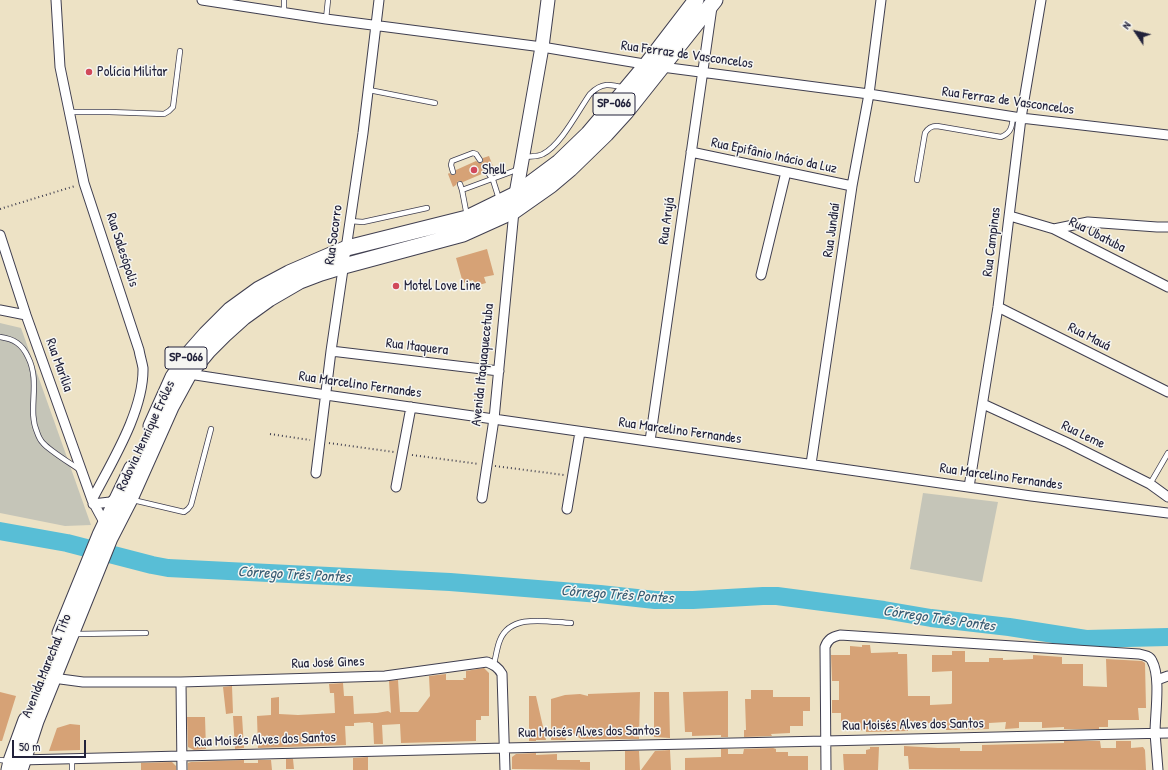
<!DOCTYPE html>
<html>
<head>
<meta charset="utf-8">
<style>
  body { margin:0 }
  #map { position:relative; width:1168px; height:770px; overflow:hidden; background:#ede2c5; font-family:"Patrick Hand",sans-serif }
  canvas { display:block }
  .north { position:absolute; left:1116px; top:12px; width:40px; height:40px; -webkit-text-stroke:3px #f6f6f2; paint-order:stroke; rotate:305deg; font-size:11px; font-weight:700; line-height:16px; text-align:center; color:#22223b }
  .north::after { content:''; display:block; margin:auto; width:14px; height:18px; background:#22223b; clip-path:polygon(50% 0,100% 100%,50% 72%,0 100%) }
  .scale { position:absolute; left:12px; top:740px; width:74px; height:18px; box-sizing:border-box; border:2px solid #22223b; border-top:0; padding-left:5px; font-size:12px; line-height:14px; white-space:nowrap; color:#22223b; -webkit-text-stroke:3px #f6f6f2; paint-order:stroke }
</style>
</head>
<body>
<div id="map">
<canvas width="1168" height="770"></canvas>
<div class="north">N</div>
<div class="scale">50 m</div>
</div>
<script>
const ctx = document.querySelector('canvas').getContext('2d');
ctx.lineJoin = 'round';
function fillPath(path, color) { ctx.fillStyle = color; ctx.fill(path, 'evenodd'); }
function trace(path, color, width, dash) { ctx.strokeStyle = color; ctx.lineWidth = width; ctx.lineCap = dash ? 'butt' : 'round'; ctx.setLineDash(dash || []); ctx.stroke(path); }
function drawText(font, color, halo, rows, align = 'center') {
  ctx.font = font + ' "Patrick Hand",sans-serif'; ctx.lineWidth = 3; ctx.setLineDash([]); ctx.textBaseline = 'middle'; ctx.strokeStyle = halo; ctx.fillStyle = color; for (const [text, x, y, turn = 0] of rows) {
    ctx.save(); ctx.translate(x, y); ctx.rotate((+turn || 0) * Math.PI / 180); ctx.textAlign = isNaN(turn) ? turn : align; if (halo) ctx.strokeText(text, 0, 0); ctx.fillText(text, 0, 0); ctx.restore();
  }
}
fillPath(new Path2D(`
  M0,323l21,5 70,197 -26,1 -65,-13z
  M923,493l75,9 -16,80 -72,-13z`), '#c5c5b8');
trace(new Path2D(`
  M0,531l67,12 85,22 16,3 282,14 150,12 55,6h38l70,-4h14l107,14 47,8 78,9 77,12 82,-2`), '#58bed6', 18);
fillPath(new Path2D(`
  M489,156l5,13 -3,1 -3,-2h-3l-1,2v3l-21,9 -5,-1 -2,4 -3,2 -5,-13 1,-1 3,2h2l2,-2v-3l20,-9 3,2h3l1,-2v-3z
  M487,249l7,26 -10,2 2,6 -11,3 -2,-6 -10,3 -7,-25z
  M862,645h8l1,8 27,-1v2h9l1,42h22v9l21,-1 1,-1v-32l-20,1v-17h20v-4h13v11h24v-4h14v2l30,-1v-4l29,2v7h21v22l24,1 -1,-28 36,2 3,2 1,45h-8l1,12h-31v7h-9v2h-35v-2l-22,1v-6h-23v6l-14,1 1,-7 -17,1v6l-43,1v-7h-16l-22,1v7l-42,1v-2l-16,1v-6h-9v-12h-9v-13h7v-19h-7l-1,-26h19v-9l12,1z
  M484,668l5,5v43h-8v4h-5v21l-75,2 -1,-19 -18,1 1,19h-9l-1,-21h-2l-1,-1 -16,1v3h-9l1,19 -88,3 -1,-32 14,-1v-17l8,-1v17l19,1 37,-2 -1,-20h-4l-1,-9 14,-1 1,13h9l1,18 23,-1 11,-2 3,2 -2,-32 9,-1 2,32h18l12,-16 -1,-20 17,-2v6h18l-1,-2h3v-7z
  M232,686l1,27 -7,1 -3,-27z
  M751,690h22v7h37v14h-7v15h-13v7l-19,1 1,2 -28,1v-7h2l-1,-31h6z
  M728,691v46h-7v-2l-29,1v-4h-7l-2,-40z
  M0,692l16,4 -14,45h-2z
  M640,692l-1,47h-58l-16,-11 1,12h-15v-41l14,-4 15,-1 8,2v-2z
  M654,692h15l1,46 -16,-1z
  M529,696h7l10,44h-10v1h-7z
  M233,716h9l2,32 -9,1z
  M187,717h18l1,32 -12,1 -6,-3z
  M70,724l10,1v25l-31,1 8,-23z
  M1064,741h36l1,7h15v-7h15v7l12,-1 2,3 1,20 -237,-1 -1,-13h-4v-10l34,2h22v3h22v-6l82,-2z
  M870,747h9l-1,23h-34l-1,-16h23v-4l4,-1z
  M773,748l3,1v3h12v4h20v14h-123v-12l36,-1v-8h7v5h15l1,-5z
  M670,750l1,20h-30l14,-19z
  M625,751h14l1,19h-15z
  M536,753v2l21,-1v6h23v2h10v8l-78,-1v-12l4,-3z
  M368,757v13h-15v-12z
  M286,759h7l1,10h-8z
  M244,760v3h14v-3h13l1,10h-84v-7l3,-1z
  M172,762l4,4v4h-35v-7z`), '#d6a276');
const lane = new Path2D(`
  M284,0v12
  M326,19l2,-19
  M369,90l66,13
  M70,112h39l55,2 5,-3 4,-4 7,-56
  M524,157c6,-1 14,0 19,-3 18,-9 35,-43 47,-60 12,-12 20,-10 35,-6
  M487,171l6,9 6,19
  M453,172l-2,-7 1,-4 21,-8 3,1 4,6
  M917,180l8,-47c3,-5 6,-7 12,-7l64,11c10,-4 11,-10 12,-20
  M460,184l2,6 5,26
  M462,190l57,-21
  M350,221l13,1 64,-14
  M0,337c14,2 22,7 28,20 13,26 -1,52 9,75 1,3 3,8 6,11 7,8 27,20 37,27
  M1150,484l18,-31
  M133,500l51,12 4,-3 3,-4 20,-76
  M75,634l71,-1
  M494,664c2,-8 3,-17 6,-24 11,-27 48,-18 71,-17
  M72,759v11
  M0,760l9,1`);
const street = new Path2D(`
  M56,0l4,67 24,116 55,167c1,6 3,12 4,18 1,43 -32,95 -51,132
  M202,0l124,19 216,28 120,20 207,27 152,24 147,17
  M691,152l161,34
  M1010,216l44,13 114,58
  M1054,229l34,-7 69,5h11
  M0,235l26,80 66,185 13,24
  M761,275l25,-103
  M998,307l170,85
  M0,310l26,5
  M331,351l168,20
  M189,374l137,21 705,101 137,17
  M983,404l85,39 82,41 18,13
  M650,441l62,-434
  M811,464l41,-278 17,-92 12,-94
  M316,473l15,-122 32,-218 16,-133
  M396,487l15,-80
  M969,487l29,-180 23,-189 20,-118
  M482,498l12,-79 20,-208
  M93,504l17,-2 8,-5
  M567,509l13,-77
  M53,678l30,4h98l204,-6 102,-14c7,3 11,5 15,12l3,96
  M1157,680l11,-4
  M181,682l1,88
  M20,760l485,-12 320,-7 343,-8
  M826,770l-1,-123c3,-8 7,-10 15,-12l299,19c5,1 11,2 13,7 9,16 3,53 3,72 1,12 2,25 3,37`);
const secondary = new Path2D(`
  M516,194l26,-147 6,-47`);
const primary = new Path2D(`
  M151,426l22,-49 18,-26 15,-17 24,-24 29,-21 30,-16 58,-25 120,-30 49,-24 43,-32 29,-28 28,-33 31,-37 49,-64
  M60,633l40,-98 32,-67
  M9,770l2,-9 15,-41
  M20,770l16,-49 74,-183 20,-39 41,-92 18,-33 19,-23 16,-16 20,-18 25,-18 31,-18 21,-8 23,-7 119,-32 51,-23 37,-26 19,-16 36,-35 20,-22 89,-112`);
trace(lane, '#403f50', 6);
trace(street, '#403f50', 11);
trace(secondary, '#403f50', 15);
trace(primary, '#403f50', 17);
trace(new Path2D(`
  M0,209l75,-23
  M270,434l40,6
  M329,443l65,9
  M412,455l67,9
  M495,466l69,9`), '#403f50', 2, [1, 3]);
trace(lane, '#fff', 4.5);
trace(street, '#fff', 9);
trace(secondary, '#fff', 13);
trace(primary, '#fff', 15);
for (const [x, y, r, color] of [
  [89,72,4,"#d1495b"],
  [474,170,4,"#d1495b"],
  [396,286,4,"#d1495b"]
]) { const dot = new Path2D(); dot.arc(x, y, r, 0, 2 * Math.PI); ctx.fillStyle = color; ctx.fill(dot); trace(dot, '#f6f6f2', 1.5); }
for (const [x, y, w] of [
  [614,104,42],
  [186,358,42]
]) { const box = new Path2D(); box.roundRect(x - w / 2, y - 11, w, 22, 3); ctx.fillStyle = '#f6f6f2'; ctx.fill(box); trace(box, '#22223b', 1); }
drawText('bold 13px', '#22223b', null, [
  ["SP-066",614,104],
  ["SP-066",186,358]
]);
drawText('14px', '#22223b', '#f6f6f2', [
  ["Rua Ferraz de Vasconcelos",687,55,8],
  ["Rua Ferraz de Vasconcelos",1008,101,8],
  ["Rua Epifânio Inácio da Luz",774,156,12],
  ["Rua Arujá",667,221,-82],
  ["Rua Jundiaí",832,230,-82],
  ["Rua Socorro",334,235,-82],
  ["Rua Ubatuba",1097,235,27],
  ["Rua Campinas",992,242,-83],
  ["Rua Salesópolis",122,250,72],
  ["Rua Mauá",1089,337,27],
  ["Rua Itaquera",417,347,7],
  ["Rua Marília",59,365,70],
  ["Avenida Itaquaquecetuba",483,365,-84],
  ["Rua Marcelino Fernandes",360,385,8],
  ["Rua Marcelino Fernandes",680,431,8],
  ["Rua Leme",1083,435,26],
  ["Rodovia Henrique Eróles",146,436,-65],
  ["Rua Marcelino Fernandes",1001,477,8],
  ["Rua José Gines",328,663,-2],
  ["Avenida Marechal Tito",47,666,-68],
  ["Rua Moisés Alves dos Santos",913,725,-1],
  ["Rua Moisés Alves dos Santos",589,732,-1],
  ["Rua Moisés Alves dos Santos",265,740,-2]
]);
drawText('14px', '#22223b', '#f6f6f2', [
  ["Polícia Militar",97,72],
  ["Shell",482,170],
  ["Motel Love Line",404,286]
], 'left');
drawText('italic 15px', '#355971', '#f6f6f2', [
  ["Córrego Três Pontes",294,575,3],
  ["Córrego Três Pontes",617,595,4],
  ["Córrego Três Pontes",939,619,8]
]);
</script>
</body>
</html>
